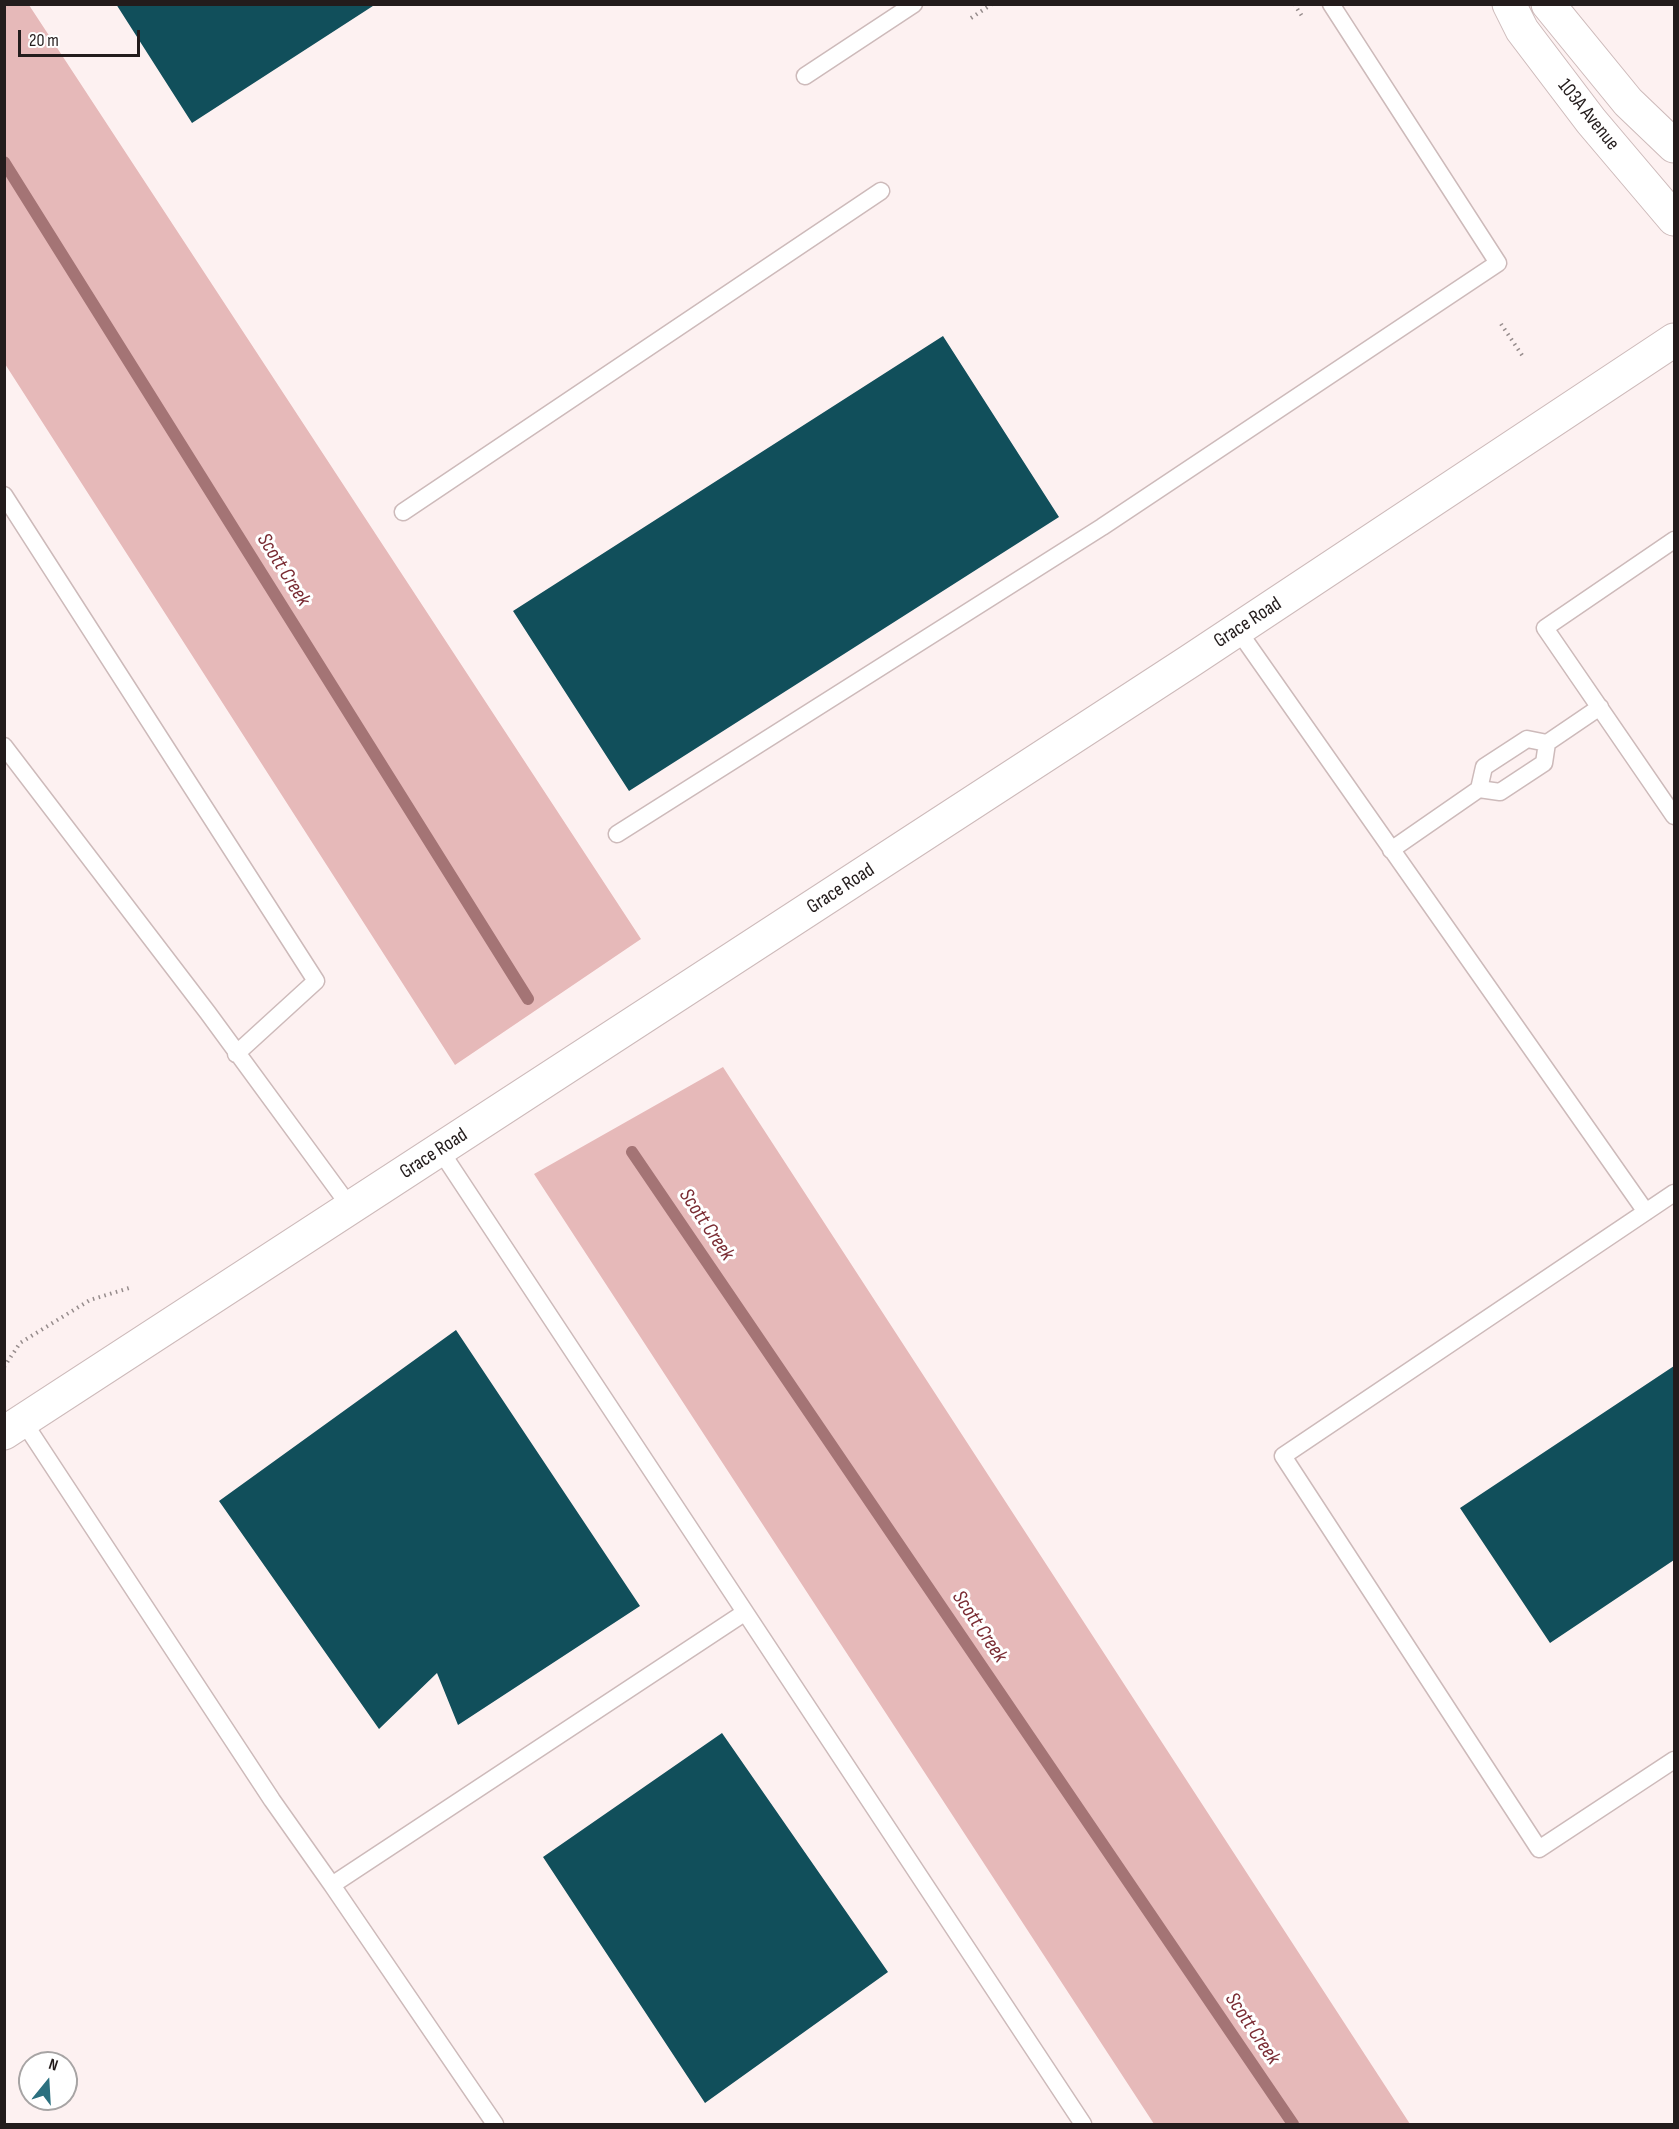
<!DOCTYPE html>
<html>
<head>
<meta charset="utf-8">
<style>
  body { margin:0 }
  #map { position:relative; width:1679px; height:2129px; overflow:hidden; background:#fdf1f1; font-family:"Sofia Sans Condensed",sans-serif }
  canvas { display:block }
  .frame { position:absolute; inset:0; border:6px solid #231c1c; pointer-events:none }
  .north { position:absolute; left:18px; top:2051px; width:60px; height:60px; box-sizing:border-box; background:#fff; border:2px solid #a7a4a4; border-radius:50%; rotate:18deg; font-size:16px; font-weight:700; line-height:24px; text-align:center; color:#231c1c }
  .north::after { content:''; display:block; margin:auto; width:21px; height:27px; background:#2b707f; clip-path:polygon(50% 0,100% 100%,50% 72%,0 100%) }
  .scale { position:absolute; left:18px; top:30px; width:122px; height:27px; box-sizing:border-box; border:3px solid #231c1c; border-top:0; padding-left:8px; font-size:18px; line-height:21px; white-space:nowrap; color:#231c1c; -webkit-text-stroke:4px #fff; paint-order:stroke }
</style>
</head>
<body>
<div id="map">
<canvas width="1679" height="2129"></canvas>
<div class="frame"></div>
<div class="north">N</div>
<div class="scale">20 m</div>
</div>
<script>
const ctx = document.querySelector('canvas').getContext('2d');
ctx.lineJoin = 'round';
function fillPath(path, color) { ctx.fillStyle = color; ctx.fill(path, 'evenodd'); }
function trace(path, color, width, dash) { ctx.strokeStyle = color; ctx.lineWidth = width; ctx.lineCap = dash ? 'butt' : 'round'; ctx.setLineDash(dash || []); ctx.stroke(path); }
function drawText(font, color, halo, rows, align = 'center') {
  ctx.font = font + ' "Sofia Sans Condensed",sans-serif'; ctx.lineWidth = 6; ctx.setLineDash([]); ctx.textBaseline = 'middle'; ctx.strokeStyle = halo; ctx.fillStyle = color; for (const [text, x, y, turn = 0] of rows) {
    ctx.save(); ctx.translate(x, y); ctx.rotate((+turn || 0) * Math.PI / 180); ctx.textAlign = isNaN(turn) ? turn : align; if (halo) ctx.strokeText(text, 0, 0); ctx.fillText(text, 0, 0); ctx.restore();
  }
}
fillPath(new Path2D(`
  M5,4l24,1 612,934 -186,126 -450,-701z
  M723,1067l687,1057h-256l-620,-950z`), '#e6b9b9');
trace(new Path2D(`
  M4,162l524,837
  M632,1152l661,972`), '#a47475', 12);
fillPath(new Path2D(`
  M116,4h260l-184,119z
  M943,336l116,181 -430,274 -116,-180z
  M456,1330l184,276 -182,119 -21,-52 -58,56 -160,-228z
  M1674,1366v194l-124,83 -90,-135z
  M722,1733l166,239 -183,131 -162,-246z`), '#114f5b');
const lane = new Path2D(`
  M805,76l109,-72
  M4,495l312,486 -80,73
  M403,512l478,-321
  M1674,540l-129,88 129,188
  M1237,629l409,583
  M1547,743l53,-36
  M4,746l204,267 143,195
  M617,834l485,-307 396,-264 -167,-259
  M1391,850l88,-61 21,3 44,-29 3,-20 -20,-4 -43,28 -5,22
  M440,1150l643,974
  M1674,1193l-391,263 256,393 135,-89
  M23,1421l249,379 60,85 412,-272
  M332,1885l163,239`);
const secondary = new Path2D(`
  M1509,4l13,26 69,91 83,98
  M1548,4l80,98 46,44
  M4,1433l1186,-772 484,-321`);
trace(lane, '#cdbaba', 19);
trace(secondary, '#cdbaba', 35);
trace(new Path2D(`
  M1294,4l8,12
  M971,18l21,-14
  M1501,324l23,34
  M4,1367l16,-24 70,-43 39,-12`), '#968c8c', 4, [1.5, 4.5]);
trace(lane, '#fff', 16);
trace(secondary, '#fff', 33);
drawText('20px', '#231c1c', '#fff', [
  ["103A Avenue",1588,115,51],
  ["Grace Road",1248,623,-33],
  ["Grace Road",841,889,-33],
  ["Grace Road",434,1154,-33]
]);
drawText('italic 21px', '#7a2c33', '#fff', [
  ["Scott Creek",283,570,58],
  ["Scott Creek",706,1225,56],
  ["Scott Creek",979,1627,56],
  ["Scott Creek",1252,2029,56]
]);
</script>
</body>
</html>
